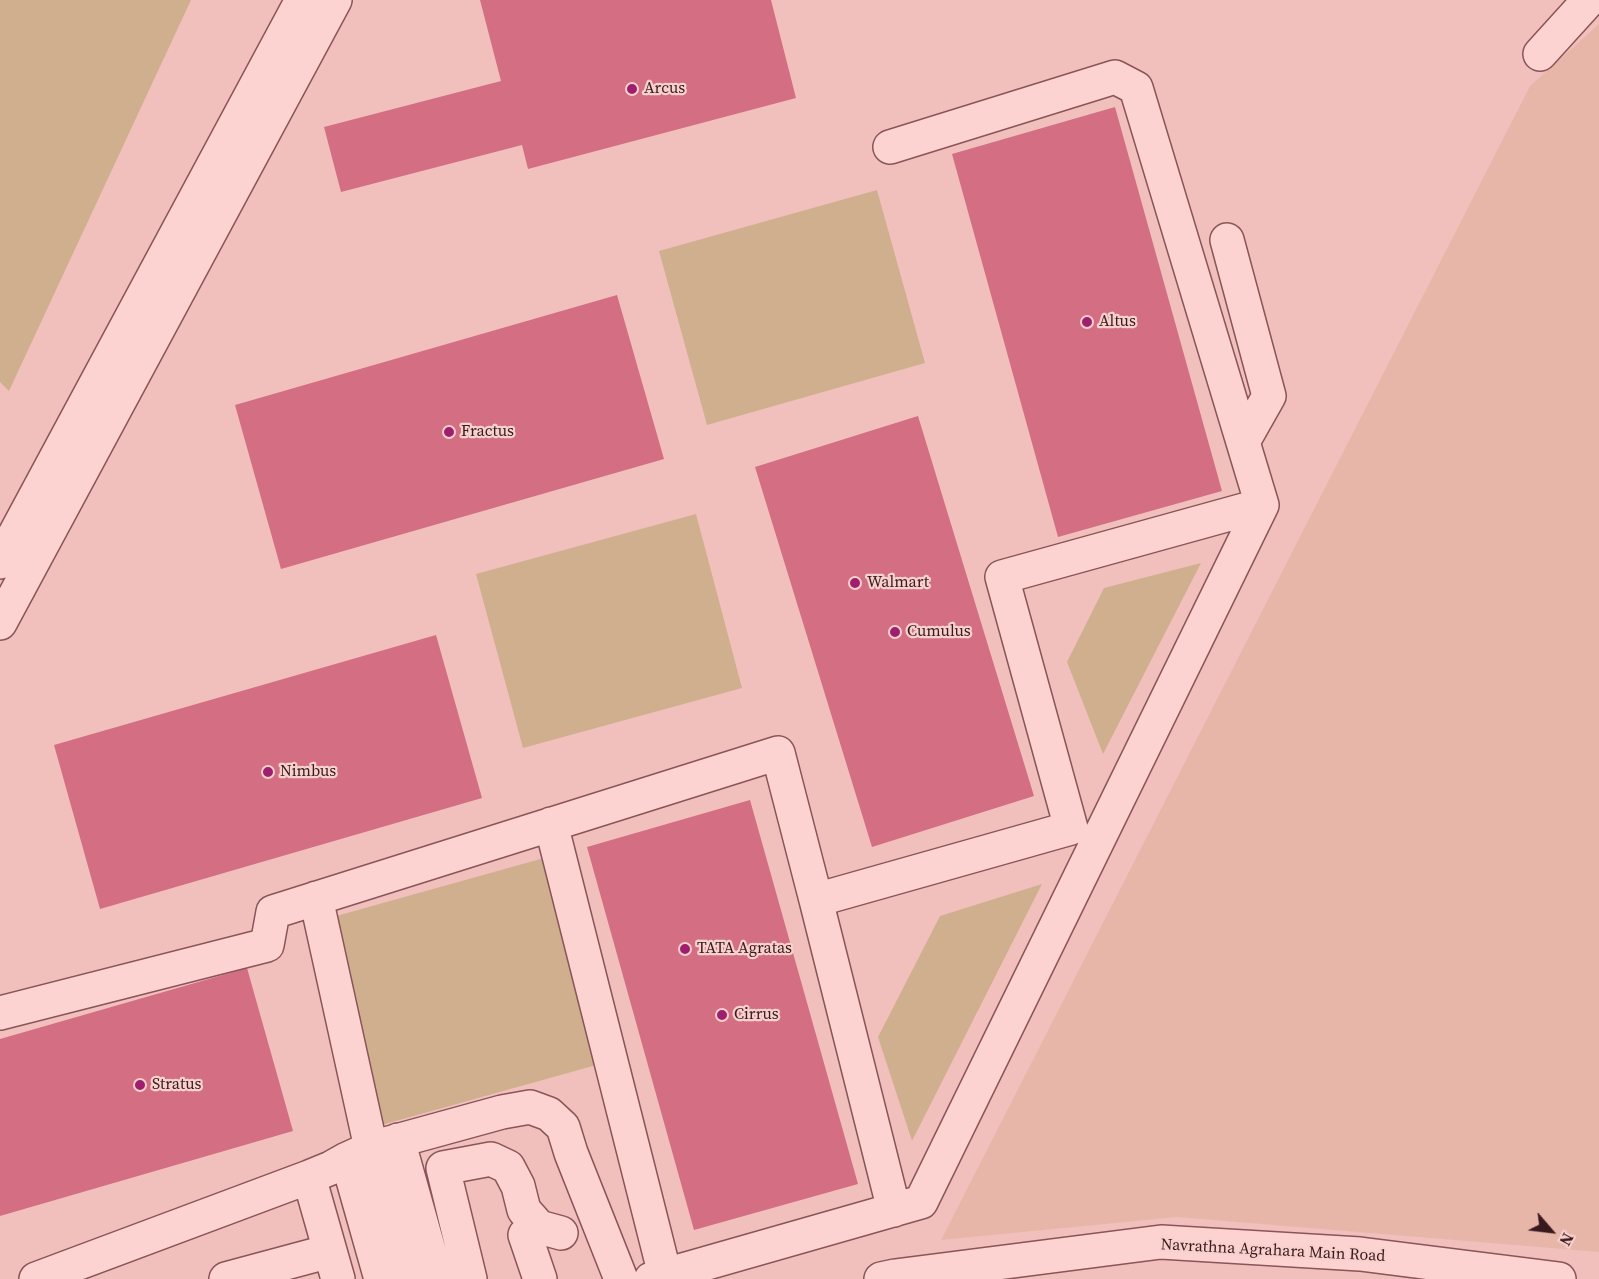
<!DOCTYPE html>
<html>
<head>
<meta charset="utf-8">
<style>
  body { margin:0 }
  #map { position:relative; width:1599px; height:1279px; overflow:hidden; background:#f1c0bc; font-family:"Source Serif 4",serif }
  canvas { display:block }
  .north { position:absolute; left:1521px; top:1201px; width:60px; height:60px; -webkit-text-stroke:4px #f8d0cc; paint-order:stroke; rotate:118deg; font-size:16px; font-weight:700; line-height:24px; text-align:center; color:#381a1e }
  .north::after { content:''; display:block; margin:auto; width:21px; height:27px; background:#381a1e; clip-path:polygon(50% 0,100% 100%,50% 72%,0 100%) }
</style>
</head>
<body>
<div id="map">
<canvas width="1599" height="1279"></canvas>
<div class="north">N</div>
</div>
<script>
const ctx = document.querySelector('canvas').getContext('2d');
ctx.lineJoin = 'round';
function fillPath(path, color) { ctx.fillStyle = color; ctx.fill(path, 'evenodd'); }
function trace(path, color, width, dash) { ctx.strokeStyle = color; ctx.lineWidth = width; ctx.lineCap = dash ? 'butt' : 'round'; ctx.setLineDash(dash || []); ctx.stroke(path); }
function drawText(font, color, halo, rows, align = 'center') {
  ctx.font = font + ' "Source Serif 4",serif'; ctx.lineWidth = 4.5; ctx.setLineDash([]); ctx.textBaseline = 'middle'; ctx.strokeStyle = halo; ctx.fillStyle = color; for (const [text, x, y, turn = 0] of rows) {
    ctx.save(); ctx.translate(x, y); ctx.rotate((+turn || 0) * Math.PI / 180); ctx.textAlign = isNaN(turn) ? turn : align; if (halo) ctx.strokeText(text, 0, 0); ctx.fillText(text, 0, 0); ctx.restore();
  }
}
fillPath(new Path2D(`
  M1599,24v1228l-422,-35 -236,23 589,-1154z`), '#e8b6a9');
fillPath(new Path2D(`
  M0,0h191l-182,391 -9,-9z
  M877,190l48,173 -218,62 -48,-174z
  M696,514l46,174 -219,60 -47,-174z
  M1201,563l-98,191 -36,-92 37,-74z
  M544,858l56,206 -222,62 -56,-206z
  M1042,884l-130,257 -34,-104 62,-121z`), '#d0af8f');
fillPath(new Path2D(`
  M480,0h291l25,98 -268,71 -6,-24 -181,47 -17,-65 177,-46z
  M1115,107l107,384 -164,46 -106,-383z
  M617,295l47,164 -383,110 -46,-164z
  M918,416l116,380 -162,51 -117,-380z
  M436,635l46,163 -382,111 -46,-164z
  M750,800l108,384 -164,46 -107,-383z
  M247,968l46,163 -293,85v-177z`), '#d36e83');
const minor = new Path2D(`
  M1540,54l49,-54
  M1227,240l42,156 -26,46
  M0,562l302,-562
  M0,623l335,-623
  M551,824l114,451
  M316,898l55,250 39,131
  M0,1013l267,-68 6,-33 505,-159 38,147
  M398,1140l39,139
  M309,1177l29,102
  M894,1210l-78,-310 255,-72 -69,-251 260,-72
  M525,1235l15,44
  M36,1279l273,-102 22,-9 16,-9
  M226,1279l104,-28
  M381,1279l-34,-120 24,-11 131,-36 28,-5 19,7 14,13 8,26 50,126
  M470,1279l-27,-111 48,-9 17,8 10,19 6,24 15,17 22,6
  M651,1279l270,-77 341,-697 -126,-417 -21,-11 -225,70
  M881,1279l14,-3 266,-34 199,12 199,25`);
trace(minor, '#8a5459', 36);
trace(minor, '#fcd3d0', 33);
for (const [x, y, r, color] of [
  [632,89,6,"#9f1f6f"],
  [1087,322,6,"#9f1f6f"],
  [449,432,6,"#9f1f6f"],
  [855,583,6,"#9f1f6f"],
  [895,632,6,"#9f1f6f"],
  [268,772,6,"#9f1f6f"],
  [685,949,6,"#9f1f6f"],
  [722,1015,6,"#9f1f6f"],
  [140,1085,6,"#9f1f6f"]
]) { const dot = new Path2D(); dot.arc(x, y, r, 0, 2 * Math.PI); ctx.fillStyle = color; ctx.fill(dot); trace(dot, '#f8d0cc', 2); }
drawText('16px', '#381a1e', '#f8d0cc', [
  ["Arcus",644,89],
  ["Altus",1099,322],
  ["Fractus",461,432],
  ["Walmart",867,583],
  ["Cumulus",907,632],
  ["Nimbus",280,772],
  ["TATA Agratas",697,949],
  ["Cirrus",734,1015],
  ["Stratus",152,1085]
], 'left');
drawText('16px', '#381a1e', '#f8d0cc', [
  ["Navrathna Agrahara Main Road",1273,1251,3]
]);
</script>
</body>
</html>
